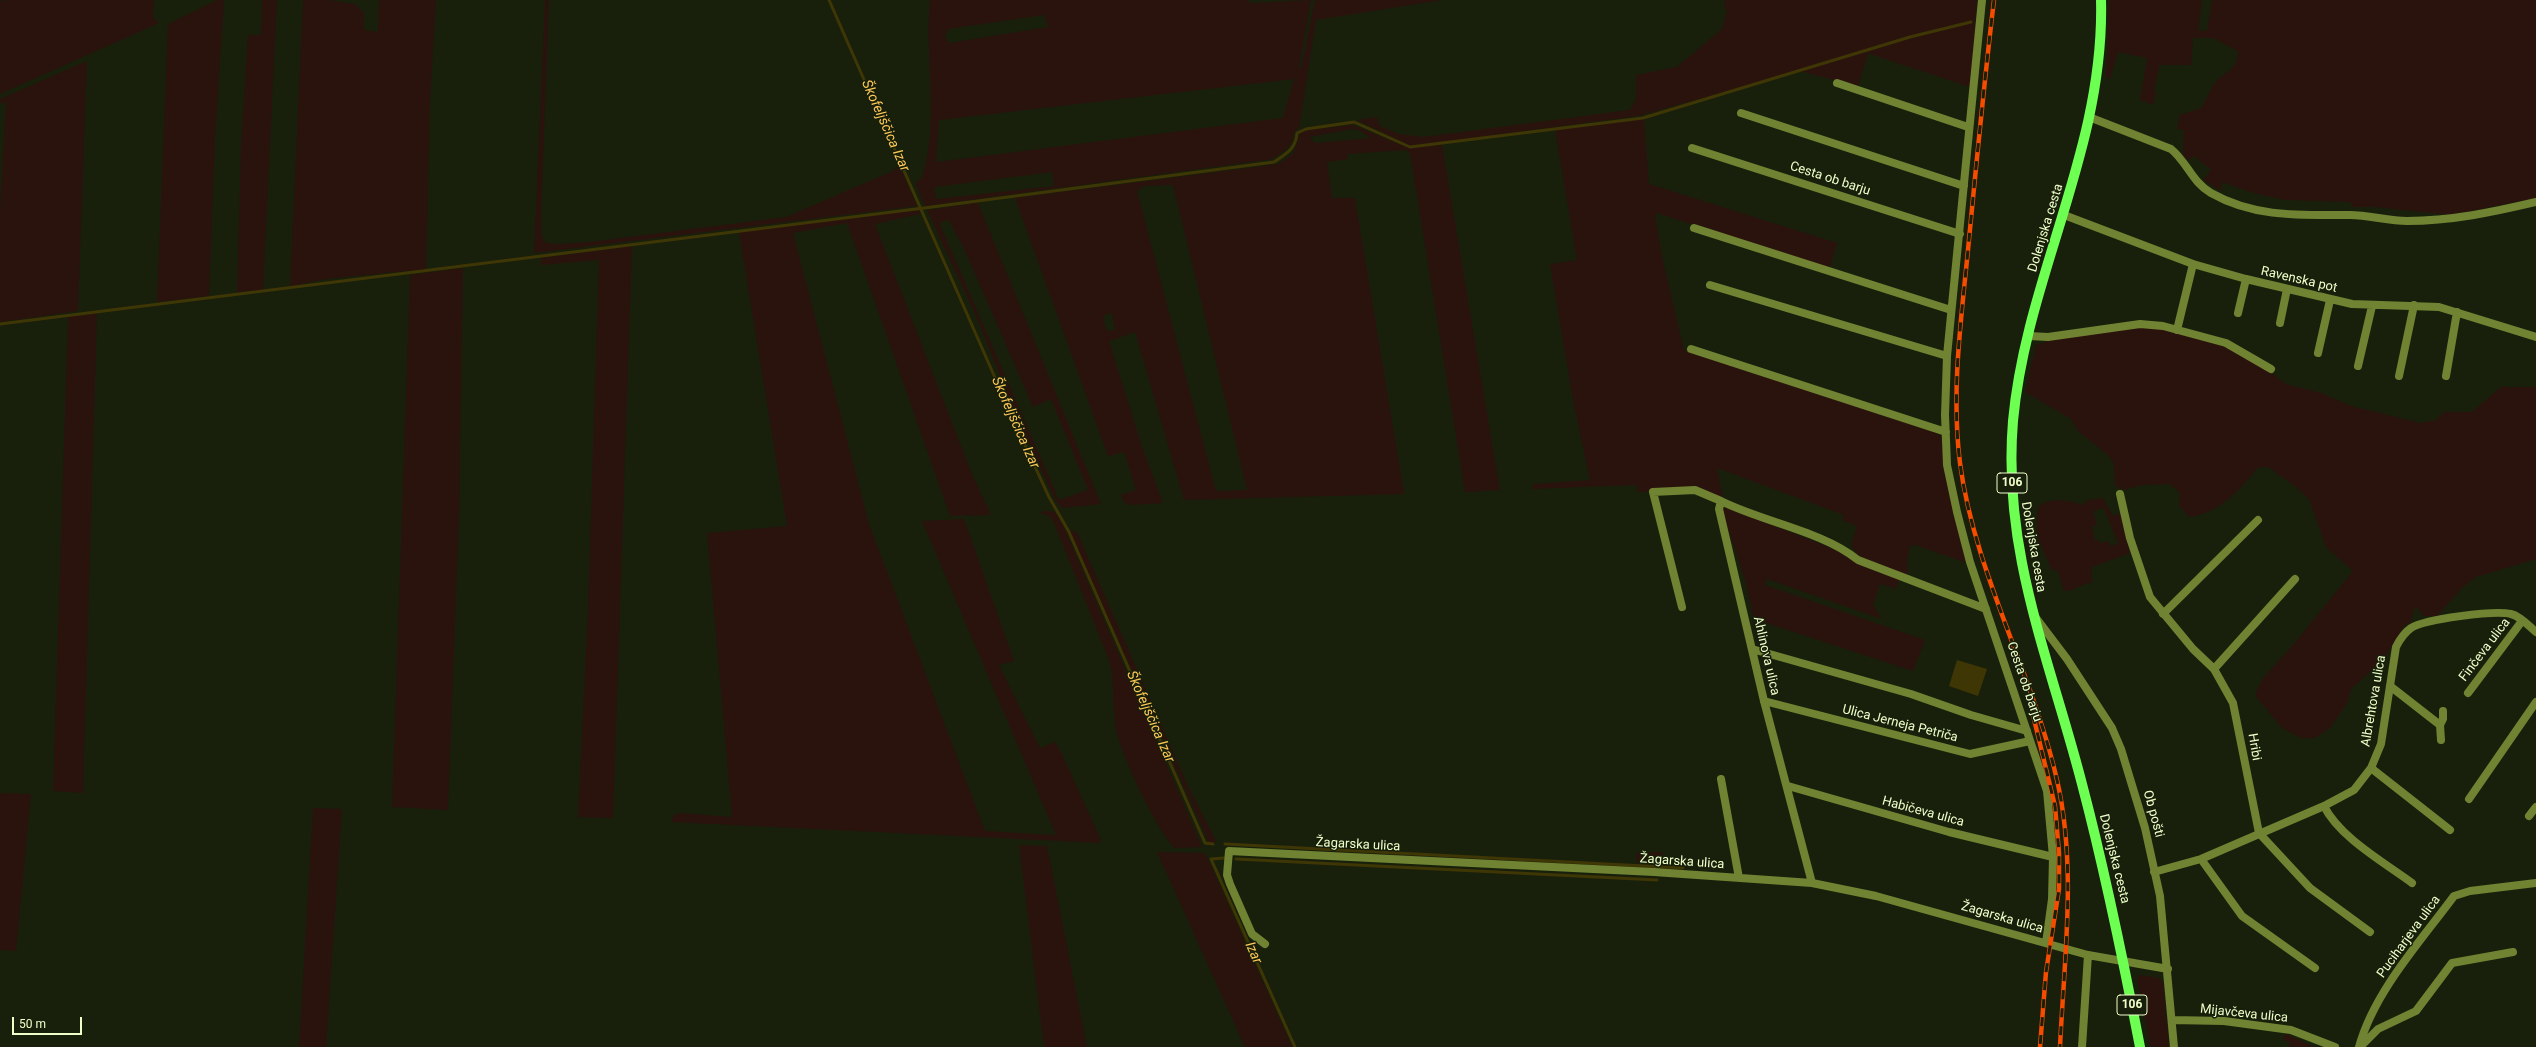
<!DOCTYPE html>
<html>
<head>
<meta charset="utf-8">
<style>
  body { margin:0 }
  #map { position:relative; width:2536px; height:1047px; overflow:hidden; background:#18200b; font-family:Roboto,sans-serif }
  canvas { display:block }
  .scale { position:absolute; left:12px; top:1017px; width:70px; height:18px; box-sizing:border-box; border:2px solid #eeffca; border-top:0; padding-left:5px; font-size:12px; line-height:14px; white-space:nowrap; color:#eeffca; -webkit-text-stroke:3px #18200b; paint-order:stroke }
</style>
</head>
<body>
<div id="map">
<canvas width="2536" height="1047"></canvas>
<div class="scale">50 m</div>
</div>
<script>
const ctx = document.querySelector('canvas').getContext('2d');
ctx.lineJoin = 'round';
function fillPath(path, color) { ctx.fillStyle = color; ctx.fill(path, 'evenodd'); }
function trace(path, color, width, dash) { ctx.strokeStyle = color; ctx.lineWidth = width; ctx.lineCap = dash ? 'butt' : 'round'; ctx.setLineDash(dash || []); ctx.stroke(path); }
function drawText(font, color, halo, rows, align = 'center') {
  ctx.font = font + ' Roboto,sans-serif'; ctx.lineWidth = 3; ctx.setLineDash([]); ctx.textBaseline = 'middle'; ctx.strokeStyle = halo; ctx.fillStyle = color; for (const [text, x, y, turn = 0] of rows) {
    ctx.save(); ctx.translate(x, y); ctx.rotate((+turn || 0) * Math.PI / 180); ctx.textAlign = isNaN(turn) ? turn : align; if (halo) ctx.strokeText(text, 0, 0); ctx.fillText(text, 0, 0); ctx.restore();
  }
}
fillPath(new Path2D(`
  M5,0h149l-1,17 6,6 -159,71v-93z
  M217,0h7l-9,139 -6,157 -52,6 11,-278z
  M262,0h15l-14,290 -26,2 4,-147 7,-110h13z
  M303,0h26l26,4 9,9v17l14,2 1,-32h57l-6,102 -4,167 -99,10 -37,7z
  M545,0h4l-8,217 1,20 4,6 12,1 31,-2 197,-25 107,-46 6,-6 18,41 -383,47z
  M930,0h319v3l62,-3 -12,67 2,2 14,-69h127l-126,20 -17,108 -4,3c-4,17 -8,18 -22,28l-348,47 -10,-23 7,-5c18,-58 2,-119 8,-178zM1044,15l4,12 -99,16 -4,-7 3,-7zM1294,79l-11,39 -347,44 3,-42zM1052,172l2,14 -118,13 -2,-12z
  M1725,0h252l-7,87 -100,-33h-2l-10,32 -59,-15 -161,45 -227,30 -54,-26 20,-3 3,9 19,8 24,3 207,-27 6,-11v-24l41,-8 45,-38 5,-18 -3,-4z
  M2109,0h93l-4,30 9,1 5,-31h324v198l-86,17 -75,-8h-23l-1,-5 -67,-2 -34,-8 -28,-10 -1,9 -18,-11 8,-10 -17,-14 -7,5 -4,-9 1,-22 -7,-1 3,-14 21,-7c5,-8 9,-18 14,-25 11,-14 22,-10 23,-32l-25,-13h-20l-2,27h-31l-6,25 2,2 -3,13 -13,-5 7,-42 -29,-6 -8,27 -4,-1z
  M87,61l-9,250 -78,11v-112l6,-108 -6,2v-5z
  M1644,119l5,65 188,59 -8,26 -172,-56 -2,3 8,45 21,89 253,83 4,3 3,31 23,96 -52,-18 -5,1 -3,14 1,15 -48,-18 -9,-11 6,-20 -15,-6 2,-5 -127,-47 6,30 -22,-9 -64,3v-7l-105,4 1,-5 57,-4 -17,-80 -23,-136 27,-4 -22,-130z
  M1353,125l56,23 33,-3 58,345 -35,2 -55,-339 -4,-3 -59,4 1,5 -21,3 5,36h23l49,296 -220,6 -49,-168 -26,9 33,106 21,56 -34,2 -6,-4 -2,-6 15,-5 -12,-38 -16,4 -93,-258 264,-34 14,-11 7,-19 6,-4zM1352,129l9,2 9,7 -55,5 -6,-6zM1173,185l74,305 -31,1 -79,-300 7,-5zM1112,313l3,17 -8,1 -4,-12 3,-5z
  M978,203l123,301 -38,4 -6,-5 -35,-73 -46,-114 -49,-106zM949,220l16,31 68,156 18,-8 37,91 -29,10 -118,-273 -1,-4z
  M919,210l1,4 -45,10 96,248 20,43 -41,1 -103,-293 -54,10 76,291 116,307 71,4 -134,-314 42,-2 50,142 -15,4 41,83 15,-6 7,12 38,84 1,5 -430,-21 3,-7 7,-2 51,4 -25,-284 80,-7 -48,-294z
  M632,246l-19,572 -35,-1 10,-209 11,-348 -58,5v-7z
  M463,268l-4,249 -11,293 -56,-3 18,-532z
  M97,313l-14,480 -30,-2 15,-474z
  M2144,325l84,22 26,13 32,24 35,9 30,13 69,17 16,-3 8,-8h28l29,-25h35v172l-60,18 -13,10 -26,29h-14l-5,-8 -3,-1 -5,16 -6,3 -20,33 -33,30 -4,14 -17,25 -15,10h-14l-20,-11 -26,-32 8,-17 30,-33 60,-74 -27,-24 -17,-48 -13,-12 -28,-20 -11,1c-16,22 -40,46 -68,49l-10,-12 1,-12 -10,-9 -29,1 -18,5 -8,-5 -1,-21 -6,-9 -30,-24 -7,-12 -46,-27 11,-47 29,-9z
  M2103,498l10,18 7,-3 10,40 -38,14 -1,9 2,6c-10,1 -19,9 -29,9l-7,-22 -5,2 -16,-37 2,-27c12,-10 30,-7 44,-2l6,-5zM2104,508l14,36 -7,2 -3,-5 -7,2 -2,-3 -4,1 -3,-15 5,-1 -4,-14z
  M1726,507l123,48 50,24 -3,10 -16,-5 -7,21 9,14 -115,-40 -2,6 160,55 -12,31 -159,-52 -9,-39 -20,-61 -2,-9z
  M1047,511l8,1 8,13 139,322 -27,1c-17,-15 -58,-100 -60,-124 -3,-21 0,-43 -6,-64l-54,-135 -5,-8 -11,-5z
  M1069,530l8,2 111,254 28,55 -5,6z
  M0,793l31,1 -15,157 -16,-1z
  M313,808l29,1 -16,238h-27z
  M1019,845l28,1 40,201h-43z
  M1157,852l48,1 87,194h-47z
  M1662,852l1,12 -26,-1 -1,-10z
  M2141,975l18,3 4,5 6,64h-19l-13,-69z
  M2285,1034c10,3 19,9 30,13h-26l1,-5 -7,-2z`), '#2b130d');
fillPath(new Path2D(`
  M1957,660l30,9 -9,27 -29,-10z`), '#3f3605');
trace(new Path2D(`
  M829,0l189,430 31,67 20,35 136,311 8,1
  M0,324l932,-117 342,-45c12,-8 22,-13 23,-29l9,-4 48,-7 56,25 233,-29 267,-81 61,-15
  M1225,844l458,24
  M1224,858l-13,1 84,188
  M1236,859l421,21`), '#3f3605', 3);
trace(new Path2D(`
  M1982,0l-35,356 -2,59 2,50 10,47 13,50 77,229 6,66 -1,42 -6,44
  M1837,83l131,44
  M1741,113l223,73
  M2089,117l82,32c16,13 21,33 40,44 44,25 91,22 139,22 19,0 38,6 57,6 44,0 87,-9 129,-19
  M1692,148l268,86
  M2064,215l129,49 53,15 106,25 87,3 97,30
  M1694,228l257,82
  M1710,285l237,71
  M2238,313l8,-34
  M2280,323l7,-34
  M2177,330l16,-66
  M2029,336l19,1 92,-13 23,2 63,17 45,26
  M1691,349l255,83
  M2318,353l12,-53
  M2358,366l14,-60
  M2399,376l15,-71
  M2446,376l11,-64
  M2120,494l10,44 20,59 43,52 21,20 19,34 26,130 51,55 60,44
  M1721,501c42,21 101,30 137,59l128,49
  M1682,607l-29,-115 42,-2 26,11 -2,8 45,192 48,182
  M2163,614l95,-94
  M2036,618l31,41 45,69 9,21 24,79 15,68 14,151
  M1752,649l159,45 60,21 56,16
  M2214,669l81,-90
  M2390,686l50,39 3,-6v-8
  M2468,693l54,-72
  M1764,701l206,53 60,-13
  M2440,725l1,15
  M2371,768l79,62
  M1721,779l18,99
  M1788,786l161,46 104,25
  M2469,799l67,-97
  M2324,806c15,31 61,57 88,77
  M2529,816l7,-9
  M2201,859l41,57 73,52
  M2154,872l47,-13 123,-53 30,-16 17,-22 10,-24 15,-97c4,-8 8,-14 15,-19 14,-9 84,-18 100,-14 9,2 18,12 25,18
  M1265,944l-13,-10 -22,-50 -3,-9 2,-24 425,21 158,11 64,13 212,59 80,14
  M2172,1020l52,1 67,9 44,17
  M2082,1047l6,-92
  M2359,1047c15,-55 61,-105 95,-151l16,-5 66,-8
  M2360,1047l18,-18 38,-18 36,-48 61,-11`), '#6f8332', 8);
trace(new Path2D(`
  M2101,0c4,150 -75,277 -88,421 -11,131 37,239 69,363 23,87 41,175 58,263`), '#6dff51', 10);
const rail = new Path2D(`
  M1994,0c-10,83 -18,167 -26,250 -7,71 -17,142 -8,213 14,108 73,211 97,317 20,86 7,180 3,267
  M2033,715l22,91 4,47v36l-13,83 -6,75`);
trace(rail, '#f54c00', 4.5);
trace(rail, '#18200b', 3, [9]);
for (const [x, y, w] of [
  [2012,483,30],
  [2132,1005,30]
]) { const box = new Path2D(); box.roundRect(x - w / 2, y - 10, w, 20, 3); ctx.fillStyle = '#18200b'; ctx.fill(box); trace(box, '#eeffca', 1); }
drawText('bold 12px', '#eeffca', null, [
  ["106",2012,483],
  ["106",2132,1005]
]);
drawText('13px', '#eeffca', '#18200b', [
  ["Cesta ob barju",1830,179,18],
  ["Dolenjska cesta",2046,228,-73],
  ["Ravenska pot",2299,280,13],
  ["Dolenjska cesta",2033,547,80],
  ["Finčeva ulica",2485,650,-53],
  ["Ahlinova ulica",1766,656,77],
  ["Cesta ob barju",2024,682,71],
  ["Albrehtova ulica",2374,701,-80],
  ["Ulica Jerneja Petriča",1900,724,14],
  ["Hribi",2254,747,80],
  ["Habičeva ulica",1923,812,15],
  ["Ob pošti",2153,814,75],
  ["Žagarska ulica",1358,845,3],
  ["Dolenjska cesta",2114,859,76],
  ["Žagarska ulica",1682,862,4],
  ["Žagarska ulica",2002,918,16],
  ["Puciharjeva ulica",2409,937,-54],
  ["Mijavčeva ulica",2244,1014,6]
]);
drawText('italic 14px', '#ffc958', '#18200b', [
  ["Škofeljščica Izar",885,126,66],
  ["Škofeljščica Izar",1015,423,66],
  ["Škofeljščica Izar",1150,717,66],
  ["Izar",1253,953,66]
]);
</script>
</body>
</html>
